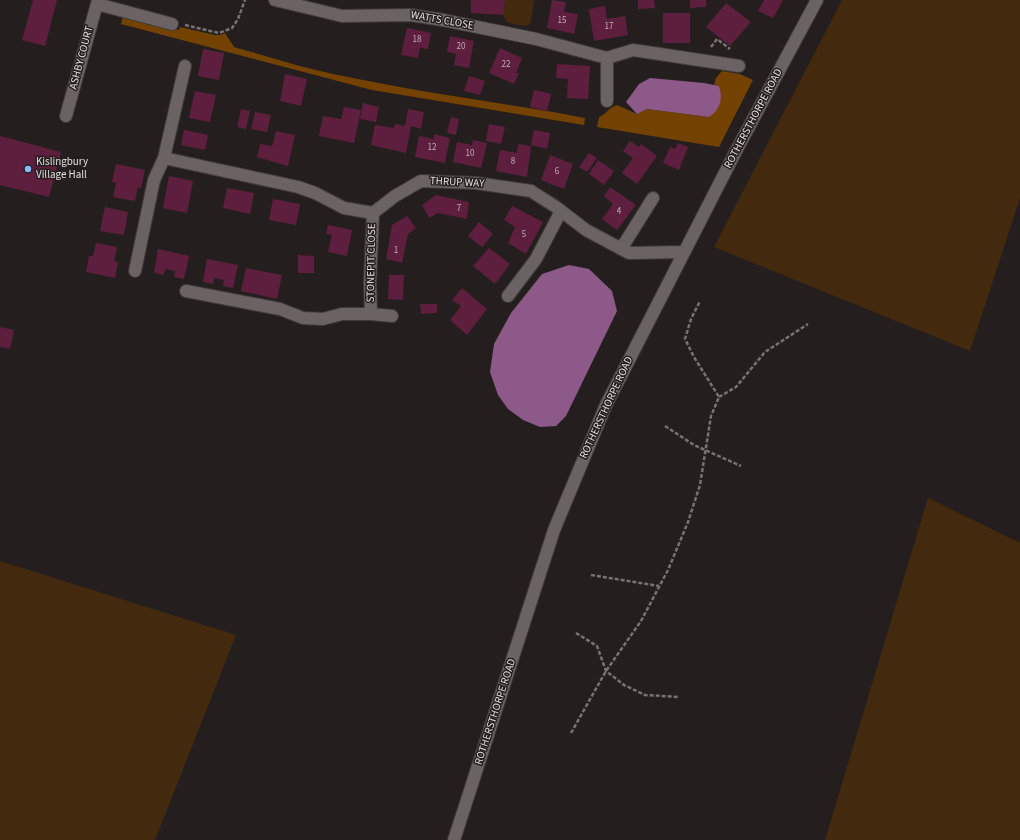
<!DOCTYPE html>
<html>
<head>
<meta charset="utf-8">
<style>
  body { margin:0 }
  canvas { display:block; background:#241e1e }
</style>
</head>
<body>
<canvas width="1020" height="840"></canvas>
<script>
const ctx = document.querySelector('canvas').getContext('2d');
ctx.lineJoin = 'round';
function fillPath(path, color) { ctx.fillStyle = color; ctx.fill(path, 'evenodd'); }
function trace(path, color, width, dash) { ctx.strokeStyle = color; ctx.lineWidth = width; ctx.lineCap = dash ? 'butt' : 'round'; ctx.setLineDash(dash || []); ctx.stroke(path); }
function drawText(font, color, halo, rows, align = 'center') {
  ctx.font = font + ' "Source Sans 3",sans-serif'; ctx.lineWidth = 3; ctx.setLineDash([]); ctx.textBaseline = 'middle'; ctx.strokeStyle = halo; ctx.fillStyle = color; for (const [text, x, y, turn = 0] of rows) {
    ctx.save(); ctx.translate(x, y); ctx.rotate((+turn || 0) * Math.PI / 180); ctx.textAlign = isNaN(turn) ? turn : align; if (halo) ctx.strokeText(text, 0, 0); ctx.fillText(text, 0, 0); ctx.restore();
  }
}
fillPath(new Path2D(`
  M505,0h29l-3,22 -5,4c-24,-4 -23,-2 -21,-26z
  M842,0h178v198l-50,153 -256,-104z
  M928,498l92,45v297h-195z
  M0,561l236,74 -81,205h-155z`), '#43290d');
fillPath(new Path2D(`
  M123,16l56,14 1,-3 35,8h5l5,-2 9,14c19,5 37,11 55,16 31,9 64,15 95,21 67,13 134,21 201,34l-1,7 -212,-35 -251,-66z
  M722,71l18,3 13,6 -34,67 -122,-20 2,-10c8,-3 9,-9 18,-12l20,9 10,-5 62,8 10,-31 -5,-1 2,-7z`), '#734200');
fillPath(new Path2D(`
  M650,78l54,5 15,3c4,13 2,23 -10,31l-62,-8 -10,5 -11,-12 13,-18z
  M569,265l20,4 23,22 5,20 -51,105 -10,10 -16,1 -17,-7 -15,-11 -10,-14 -8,-23 4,-28 17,-31 31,-39z`), '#8d5989');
fillPath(new Path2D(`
  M33,0h24l-12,46 -23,-6z
  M471,0h34l-1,15 -33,-2z
  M552,0l14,2 -2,10 14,2 -4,20 -27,-6z
  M638,0h16l1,8 -17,1z
  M690,0h16v7l-16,1z
  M764,0h19l-10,18 -15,-7z
  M726,3l25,19 -21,24 -24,-19z
  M605,6l2,13 18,-3 3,19 -34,6 -5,-32z
  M663,13h27v30h-27z
  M407,28l24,5 -3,16 -8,-1 -2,10 -17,-3z
  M450,36l24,5 -5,27 -15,-3 2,-11 -9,-2z
  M500,48l22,10 -6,15h3l-5,11 -25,-11z
  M203,49l21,4 -5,27 -21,-4z
  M557,64l33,2 -2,33 -21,-1 1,-19 -12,-1z
  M285,74l22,5 -6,27 -21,-5z
  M469,76l16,5 -5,14 -16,-4z
  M534,90l17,4 -4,17 -17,-4z
  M195,91l21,4 -6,27 -21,-4z
  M363,103l16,4 -3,15 -16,-3z
  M344,107l17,3 -7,33 -35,-7 4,-20 18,3z
  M241,109l9,2 -4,18 -9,-2z
  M408,109l16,3 -3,17 -10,-3 -5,27 -35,-8 4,-20 19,3 1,-4 10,2z
  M255,112l16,3 -4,17 -16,-3z
  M451,117l8,2 -3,16 -9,-2z
  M489,124l16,3 -4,17 -15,-3z
  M184,130l24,5 -3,15 -24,-5z
  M534,130l16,3 -3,16 -16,-4z
  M276,131l19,4 -7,31 -31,-9 3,-13 12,2z
  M434,134l16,4 -5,25 -30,-6 4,-21 15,3z
  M0,136l61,16 -12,45 -49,-12z
  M473,140l14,3 -6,25 -28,-6 4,-20 15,3z
  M630,141l9,6 2,-3 16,12 -20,28 -15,-11 11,-15 -10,-7z
  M678,143l10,4 -9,23 -16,-7 7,-16 5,2z
  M518,144l13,2 -4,31 -31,-6 4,-21 17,3z
  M589,153l8,5 -10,14 -8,-5z
  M550,155l23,9 -9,25 -23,-9z
  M598,160l16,11 -10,14 -15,-11z
  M116,164l29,6 -4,18 -3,-1 -3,14 -22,-4 3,-14 -4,-1z
  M169,176l24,5 -6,32 -24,-5z
  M610,187l26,18 -19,25 -15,-11 11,-15 -9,-8z
  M227,188l27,5 -4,21 -27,-6z
  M436,195l33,7 -2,17 -29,-6 -9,5 -7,-13z
  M273,199l27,5 -4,21 -27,-5z
  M512,206l31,16 -17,32 -18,-11 7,-16 -11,-7z
  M105,207l23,5 -4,23 -24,-4z
  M407,216l9,12 -8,6 -6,29 -16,-4 6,-34z
  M479,222l14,12 -11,13 -14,-11z
  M328,225l24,5 -5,26 -19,-4 4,-17 -6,-1z
  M96,243l21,4 -3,14 4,1 -3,16 -29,-6 3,-16h4z
  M489,248l21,16 -15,20 -22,-18z
  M158,249l31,7 -5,23 -10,-2 1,-6 -10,-2 -1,6 -10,-2z
  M298,255l16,1v17h-16z
  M207,259l31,6 -5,23 -10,-2 1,-6 -10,-2 -1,6 -10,-2z
  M246,268l36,7 -5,24 -36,-8z
  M389,275h15l-1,25 -15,-1z
  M462,288l25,21 -20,26 -17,-15 11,-14 -9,-6z
  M420,304h17v9l-16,1z
  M0,327l14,3 -4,19 -10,-2z`), '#5d1f3d');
const minor = new Path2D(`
  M275,0l67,16 69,-1 32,5 93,19 71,19 26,-8 106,16
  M97,4l75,20
  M185,66l-21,92 134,29 17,6 29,15 29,5 22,-17 26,-15 55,2 55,8 25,16 30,23 43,23 55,-1
  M607,101v-43
  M66,116l32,-116
  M621,249l32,-51
  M135,271l19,-91 10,-22
  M186,291l94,18 23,9 20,1 19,-5h29l21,2
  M508,296l28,-37 25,-48
  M371,314l-1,-32 3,-69
  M454,840l100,-310 52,-125 130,-254 81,-151`);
trace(minor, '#413c3c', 14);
trace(new Path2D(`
  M185,25l34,8 13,-5 6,-9 7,-19
  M711,47l6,-8 13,10
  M719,397l17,-10 29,-35 43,-28
  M665,426l29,19 47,21
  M591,575l68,11
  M576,633l21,13 9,25 18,14 21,10 34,2
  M571,733l35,-62 35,-50 27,-51 20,-48 12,-37 11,-69 8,-19 -25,-40 -9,-18 6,-20 9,-18`), '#787373', 2.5, [4, 2]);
trace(minor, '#6b6363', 12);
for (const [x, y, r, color] of [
  [28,169,4,"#8cb9fc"]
]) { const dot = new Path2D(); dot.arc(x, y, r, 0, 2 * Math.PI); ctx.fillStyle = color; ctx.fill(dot); trace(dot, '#241e1e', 1.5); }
drawText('9px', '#c2afb6', null, [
  ["15",562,21],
  ["17",609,27],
  ["18",417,40],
  ["20",461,47],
  ["22",506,65],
  ["12",432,148],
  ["10",470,154],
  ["8",513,162],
  ["6",557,172],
  ["7",459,209],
  ["4",619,212],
  ["5",524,235],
  ["1",396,251]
]);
drawText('11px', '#e4dfdf', '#241e1e', [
  ["WATTS CLOSE",442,21,10],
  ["ASHBY COURT",82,58,-75],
  ["ROTHERSTHORPE ROAD",754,119,-62],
  ["THRUP WAY",457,183,3],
  ["STONEPIT CLOSE",372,263,-89],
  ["ROTHERSTHORPE ROAD",607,408,-65],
  ["ROTHERSTHORPE ROAD",496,712,-72]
]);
drawText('11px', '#e4dfdf', '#241e1e', [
  ["Kislingbury",36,163],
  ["Village Hall",36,176]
], 'left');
</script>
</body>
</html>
